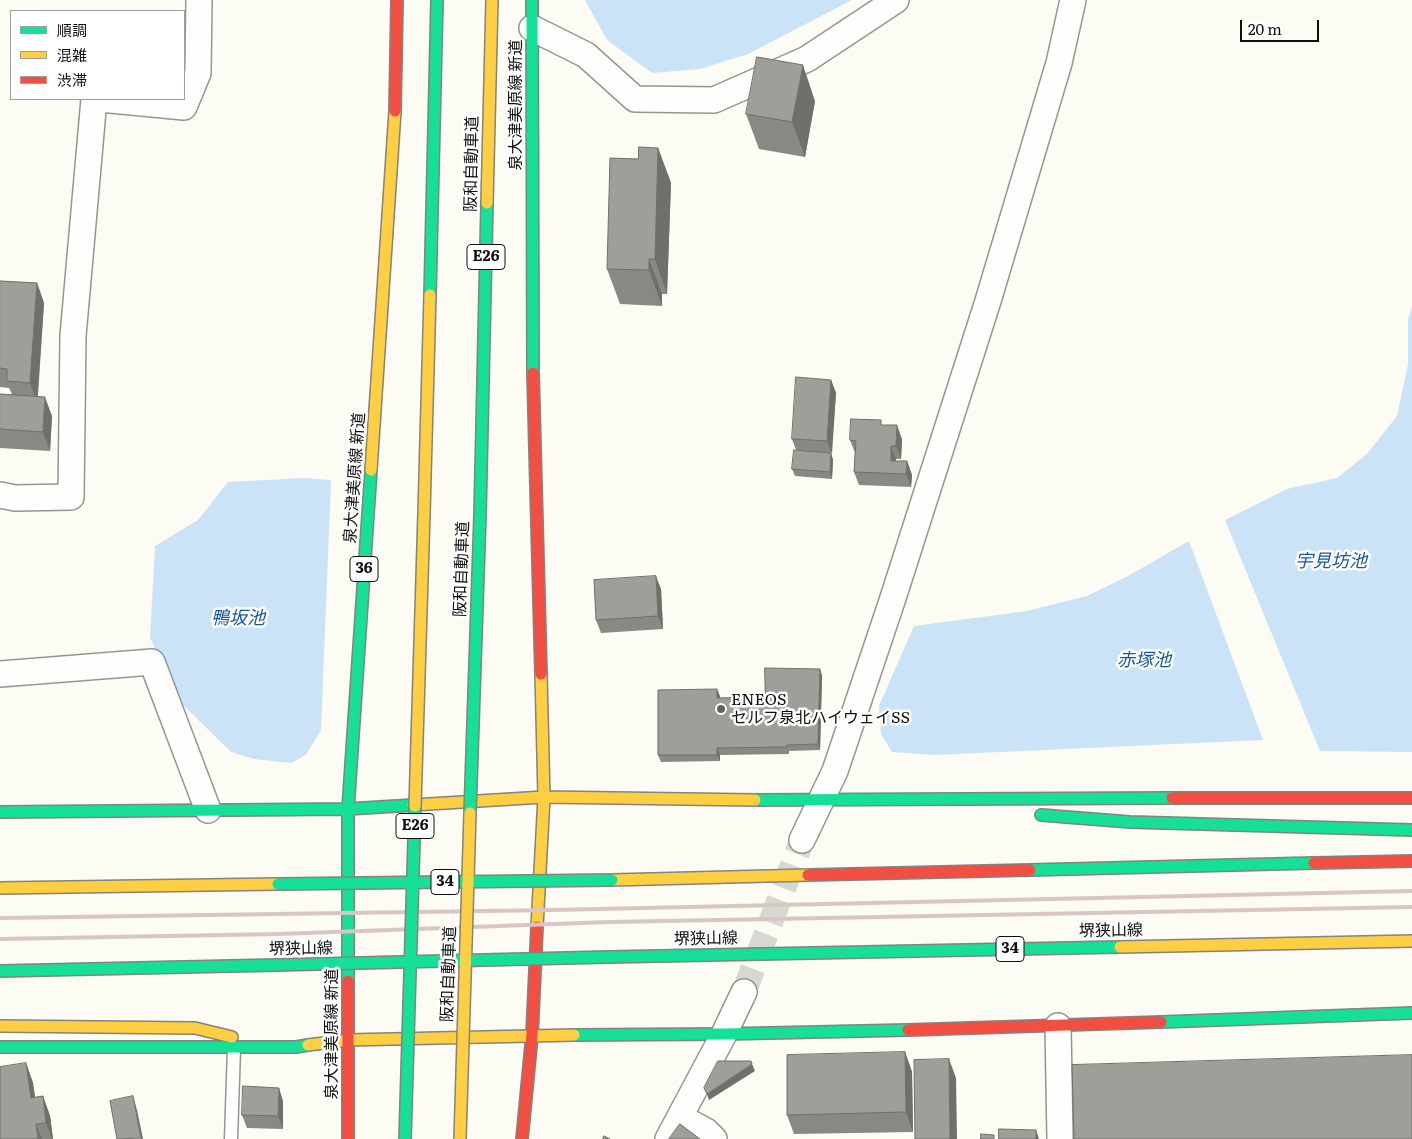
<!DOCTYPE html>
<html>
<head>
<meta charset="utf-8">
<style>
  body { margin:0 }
  #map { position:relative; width:1412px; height:1139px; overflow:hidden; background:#fcfbf4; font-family:Literata,"Noto Sans JP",serif }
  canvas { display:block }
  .legend { position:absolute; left:10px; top:10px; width:175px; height:90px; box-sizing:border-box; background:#fff; border:1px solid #9f9f9f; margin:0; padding:6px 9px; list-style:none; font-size:15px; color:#0f0f0f }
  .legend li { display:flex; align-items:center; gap:10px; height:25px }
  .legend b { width:25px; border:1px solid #9f9f9f }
  .scale { position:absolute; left:1240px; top:20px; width:79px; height:22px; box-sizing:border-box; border:2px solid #0f0f0f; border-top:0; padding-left:6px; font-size:15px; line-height:18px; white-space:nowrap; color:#0f0f0f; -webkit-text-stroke:4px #fff; paint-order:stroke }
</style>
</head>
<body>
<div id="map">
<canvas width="1412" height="1139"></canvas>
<ul class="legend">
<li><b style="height:6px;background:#16e098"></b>順調</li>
<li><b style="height:6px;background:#ffcf43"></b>混雑</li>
<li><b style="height:6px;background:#f24e42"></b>渋滞</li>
</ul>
<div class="scale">20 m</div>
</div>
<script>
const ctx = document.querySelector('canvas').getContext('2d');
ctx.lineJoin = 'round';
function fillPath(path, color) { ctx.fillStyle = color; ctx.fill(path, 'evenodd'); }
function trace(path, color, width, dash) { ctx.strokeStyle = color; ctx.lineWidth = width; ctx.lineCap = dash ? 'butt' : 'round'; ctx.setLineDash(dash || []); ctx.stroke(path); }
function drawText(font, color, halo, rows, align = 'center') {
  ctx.font = font + ' Literata,"Noto Sans JP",serif'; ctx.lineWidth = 5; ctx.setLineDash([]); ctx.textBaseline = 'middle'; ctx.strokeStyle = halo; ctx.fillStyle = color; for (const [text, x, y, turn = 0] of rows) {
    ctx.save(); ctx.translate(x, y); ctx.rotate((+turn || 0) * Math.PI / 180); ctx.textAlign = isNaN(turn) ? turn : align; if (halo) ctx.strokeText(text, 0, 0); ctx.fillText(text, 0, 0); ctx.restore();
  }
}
fillPath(new Path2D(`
  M585,0h267l-104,54 -48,15 -48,4 -45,-33z
  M1412,306v446l-92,-1 -95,-231 62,-31 50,-11 30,-24 30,-38 11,-52v-44z
  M304,478l27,2 -10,250 -15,25 -15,8 -37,-4 -23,-7 -49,-48 -32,-66 5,-92 43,-26 30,-38z
  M1189,541l74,199 -329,15 -42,-3 -11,-18 -2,-28 35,-80 113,-15 60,-15 41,-20z`), '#cae3f7');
trace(new Path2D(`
  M744,992l58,-152`), '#d8d8d2', 25, [25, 12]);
const lane = new Path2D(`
  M231,1139l3,-91`);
const street = new Path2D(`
  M532,28l54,27 49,44 79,1 93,-41 89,-59
  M100,99l84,8 14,-34 1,-73
  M0,495l15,3 56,-1 2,-161 21,-237
  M0,674l152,-12 56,148
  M802,840l33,-69 58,-173 95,-297 71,-238 14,-63
  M1058,1026l2,113
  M680,1117l26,14 8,8
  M668,1139l56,-105 20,-42`);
const fast = new Path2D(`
  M532,0l1,373
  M430,295l7,-295
  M480,515l7,-312
  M755,800l417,-2
  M0,812l348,-3 65,-4
  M1041,815l89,7 282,8
  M1030,870l284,-7
  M608,957l512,-10
  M0,971l277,-6
  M348,981v-172l23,-339
  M1161,1022l251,-9
  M574,1035l150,-1 184,-4
  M0,1047h296l12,-2`);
const slow = new Path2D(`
  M487,203l5,-203
  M371,470l24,-359
  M424,513l6,-218
  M413,805l131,-8 211,3
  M612,880l196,-5
  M0,888l278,-4
  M537,927l7,-130 -3,-123
  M1120,947l292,-6
  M0,1026l195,2 37,9
  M308,1045l40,-5 226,-5`);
const jam = new Path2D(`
  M395,111l2,-111
  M533,373l8,301
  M1172,798h240
  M1314,863l98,-2
  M808,875l222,-5
  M348,981v158
  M908,1030l253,-8
  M522,1139l10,-104 5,-108`);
trace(lane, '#969592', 15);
trace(street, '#969592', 28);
trace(fast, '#83837f', 14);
trace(slow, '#83837f', 14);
trace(jam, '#83837f', 14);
trace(lane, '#fffefd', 12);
trace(street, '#fffefd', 25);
trace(fast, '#16e098', 11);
trace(slow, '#ffcf43', 11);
trace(jam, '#f24e42', 11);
trace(new Path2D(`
  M0,918l553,-8 859,-19
  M0,939l279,-5 331,-12 802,-15`), '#d8c5c4', 4);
const fastBridge = new Path2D(`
  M470,813l10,-298
  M278,884l334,-4
  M277,965l331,-8
  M405,1139l10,-333`);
const slowBridge = new Path2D(`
  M415,806l9,-293
  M460,1139l10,-326`);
trace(fastBridge, '#83837f', 14, []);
trace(slowBridge, '#83837f', 14, []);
trace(fastBridge, '#16e098', 11);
trace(slowBridge, '#ffcf43', 11);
fillPath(new Path2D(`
  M815,101l-10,56 -46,-8 -13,-35z
  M658,148l13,35 -4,111h-5v12l-42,-2 -13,-35 31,-110z
  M0,281l37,2 7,20 -6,93 14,20 -2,35 -50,-3v-54h12l-3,-6 -9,-1z
  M831,380l5,13 -5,61 2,6 -1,19 -37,-3 -3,-7 4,-19 -4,-11z
  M883,425l19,14 -1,20h-5v2h11l5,14 -1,12 -52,-2 -5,-13 1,-19 -5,-13z
  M661,589l2,40 -62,4 -5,-13z
  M820,669l2,7 -2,74 -31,1v3l-69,1v6l-59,1 -3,-7 62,-59v2l45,-1z
  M905,1052l7,20 1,60 -119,2 -7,-19z
  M26,1063l7,20 2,14 8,-1 7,20 3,23h-53z
  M283,1101v28l-36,-1 -5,-13z`), '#8a8884');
fillPath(new Path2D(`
  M803,65l12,36 -10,56 -13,-35z
  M658,148l13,35 -4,111 -12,-35z
  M649,259l13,35v12l-13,-36z
  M37,283l7,20 -7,99 -7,-19z
  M831,380l5,13 -4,61 -5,-13z
  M45,397l7,19 -2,35 -7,-19z
  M897,425l5,14 -1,20 -5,-13z
  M891,446l5,13 -1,15 -4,-13z
  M831,453l2,7 -1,19 -2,-7z
  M907,461l5,14 -1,12 -5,-13z
  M656,576l5,13 2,40 -5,-13z
  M820,669l2,7 -2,74 -2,-6z
  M717,689l3,7 -1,8 -2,-6z
  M717,748l3,7v6l-3,-6z
  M905,1052l7,20 1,60 -7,-20z
  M949,1059l7,19 1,61h-7z
  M26,1063l7,20 5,34 -7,-19z
  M752,1064l3,7 -46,29 -2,-6z
  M279,1088l4,13v28l-5,-13z
  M43,1096l7,20 3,23h-1l-6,-16z
  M133,1096l4,14 6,29h-2z
  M36,1124l6,15h-4z
  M1036,1130l3,9h-3z`), '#706f6b');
const building = new Path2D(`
  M757,57l46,8 -11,57 -46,-8z
  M639,147l19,1 -3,111h-6v11l-42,-1 3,-111 28,1z
  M0,281l37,2 -7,100 -23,-2v-12l-7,-1z
  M796,377l35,3 -4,61 -35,-2z
  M0,394l45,3 -2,35 -43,-3z
  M851,419l30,1v5h16l-1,21h-5v15h16l-1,13 -52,-2 2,-31 -6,-1z
  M794,450l37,3 -1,19 -38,-3z
  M656,576l2,40 -62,4 -2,-40z
  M765,668l55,1 -2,75 -31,1 -1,2 -69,1v7h-59v-65l59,-1v9l48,-1z
  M905,1052l1,60 -119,3v-60z
  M1412,1055v84h-338l-2,-74z
  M949,1059l1,80h-35l-1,-79z
  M718,1061h33l1,3 -45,30 -3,-6z
  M26,1063l5,35 12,-2 3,27 -10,1 2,15h-38v-72z
  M243,1086l36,2 -1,28 -36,-1z
  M133,1096l8,42 -24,1 -7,-38z
  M680,1124l20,15h-31z
  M999,1129l37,1v9h-37z
  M981,1134l13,1v4h-13z
  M604,1136l6,3h-7z`);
fillPath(building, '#a09e99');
trace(building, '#706f6b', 1);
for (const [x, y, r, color] of [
  [721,709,5,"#62625f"]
]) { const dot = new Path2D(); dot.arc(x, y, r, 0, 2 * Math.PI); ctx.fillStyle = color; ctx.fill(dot); trace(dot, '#fff', 2); }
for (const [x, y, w] of [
  [486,257,38],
  [364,569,28],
  [415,826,38],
  [445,882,28],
  [1010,949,28]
]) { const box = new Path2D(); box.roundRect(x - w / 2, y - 12.5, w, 25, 4); ctx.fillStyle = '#fff'; ctx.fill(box); trace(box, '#0f0f0f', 1); }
drawText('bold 15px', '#0f0f0f', null, [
  ["E26",486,257],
  ["36",364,569],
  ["E26",415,826],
  ["34",445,882],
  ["34",1010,949]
]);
drawText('16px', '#0f0f0f', '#fff', [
  ["泉大津美原線 新道",516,105,-90],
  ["阪和自動車道",472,164,-89],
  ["泉大津美原線 新道",355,478,-86],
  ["阪和自動車道",462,569,-88],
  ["堺狭山線",1111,931,-1],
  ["堺狭山線",706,939,-1],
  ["堺狭山線",301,949,-1],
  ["阪和自動車道",449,974,-88],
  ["泉大津美原線 新道",332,1034,-90]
]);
drawText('16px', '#0f0f0f', '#fff', [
  ["ENEOS",731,700],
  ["セルフ泉北ハイウェイSS",731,718]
], 'left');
drawText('italic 18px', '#1459a5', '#fff', [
  ["宇見坊池",1331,562],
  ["鴨坂池",238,619],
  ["赤塚池",1144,661]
]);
</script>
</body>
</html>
